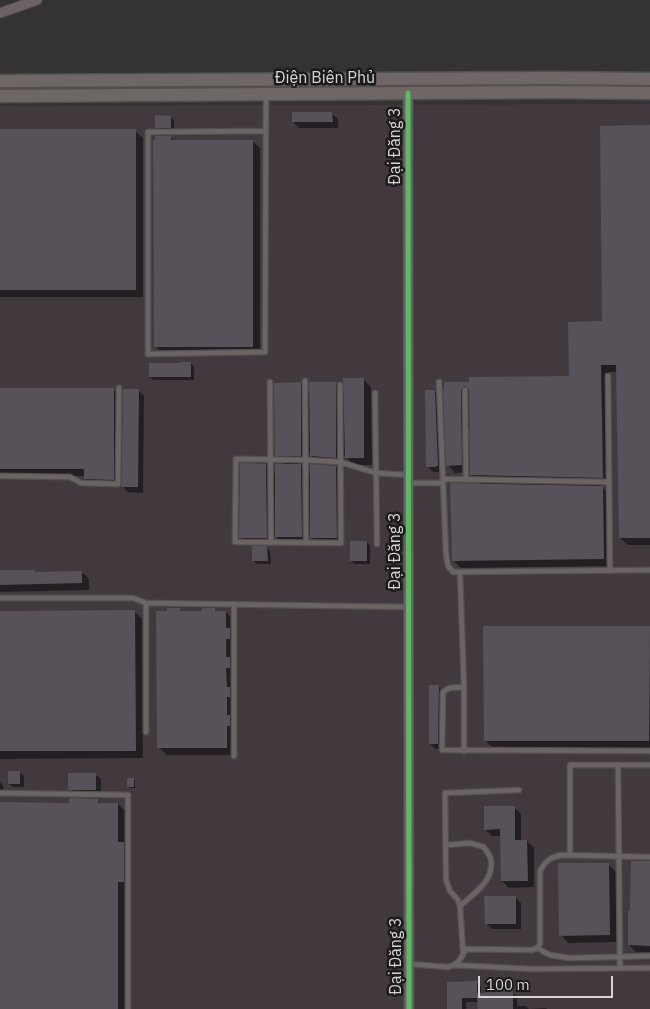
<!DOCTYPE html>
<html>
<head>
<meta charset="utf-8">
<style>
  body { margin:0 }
  #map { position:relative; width:650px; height:1009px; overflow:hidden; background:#353233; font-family:"IBM Plex Sans",sans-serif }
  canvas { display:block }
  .scale { position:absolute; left:478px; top:976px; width:135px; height:22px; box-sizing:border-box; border:2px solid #d7d4d5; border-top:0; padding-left:6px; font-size:15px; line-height:18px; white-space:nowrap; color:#d7d4d5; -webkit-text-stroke:4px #1c1a1b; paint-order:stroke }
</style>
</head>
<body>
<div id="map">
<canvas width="650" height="1009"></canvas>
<div class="scale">100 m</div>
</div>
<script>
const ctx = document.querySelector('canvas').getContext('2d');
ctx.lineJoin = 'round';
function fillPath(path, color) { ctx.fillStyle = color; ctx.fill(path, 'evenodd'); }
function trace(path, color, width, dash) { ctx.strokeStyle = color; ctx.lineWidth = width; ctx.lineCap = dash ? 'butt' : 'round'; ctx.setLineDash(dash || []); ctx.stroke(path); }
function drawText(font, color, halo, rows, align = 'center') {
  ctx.font = font + ' "IBM Plex Sans",sans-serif'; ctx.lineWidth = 5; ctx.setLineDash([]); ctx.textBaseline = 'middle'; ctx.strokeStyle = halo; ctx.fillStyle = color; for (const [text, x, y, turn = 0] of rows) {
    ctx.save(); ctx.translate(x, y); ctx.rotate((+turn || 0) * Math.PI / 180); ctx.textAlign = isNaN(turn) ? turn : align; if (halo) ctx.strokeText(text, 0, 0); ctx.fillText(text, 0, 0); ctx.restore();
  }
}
fillPath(new Path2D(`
  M650,104v905h-650v-903z`), '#42393e');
fillPath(new Path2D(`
  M332,114l6,5v9h-39l-6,-6z
  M170,117l4,3v11h-14l-4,-4z
  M650,127v418h-22l-8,-7 -2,-166h-9l1,113h-10l10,10 1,71 -150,2 -8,-8 29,-75 -10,-10 -1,-47h-3l1,44 -14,1 -7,-8 -3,-81 125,-7 33,-55z
  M0,131h135l8,7v159h-143z
  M170,137l4,4h78l8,7v206h-97l-8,-8 1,-205z
  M191,363l3,4v13h-41l-3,-3z
  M363,379l8,8 1,78h-18l-10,-10v10l-25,-2 -10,-10v10h-10l12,12 25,-8 8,8v70h-25l-10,-10v9l-25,1 -10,-10v10h-10l6,6 1,13h-14l-4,-4 10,-12v-3h-15l-8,-8 26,-72 10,10 10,-10 -10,-10 24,-71 10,10v-10l27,-1 8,8z
  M0,389l114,1 7,8v18h3l14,-26 6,6 -1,97 -15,-1 -5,-5 -30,-1 -8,-8v-2h-85z
  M435,391l5,6 2,75h-9l-6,-6z
  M367,542l3,4v18h-15l-4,-3z
  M34,571l2,2 46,-1 7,7v11l-89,2v-20z
  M179,609l3,3h21l11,-3 3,3h9l7,8v13l4,4v9h-4l1,16 3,4v9h-3v17l3,4v9h-3v16l3,3v10h-3v21h-68l-7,-8 9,-135z
  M0,612h135l7,7 1,139 -143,1z
  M649,627l1,121h-157l-8,-8z
  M439,687l5,5 -1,57h-7l-6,-5z
  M20,773l4,3v11h-11l-4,-3z
  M95,774l6,5v17l-25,-1 -6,-6z
  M134,779l1,1v8h-5l-2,-1z
  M0,782l3,4 1,6h-4z
  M97,800l4,4h17l7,7v34l6,6v38h-6v120h-125v-205h71z
  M514,807l7,7v27h6l7,7v39l-25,1 -7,-7v-45h-10l-7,-7z
  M650,862v90h-14l-7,-7 3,-33z
  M608,864l8,8 1,70 -49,1 -7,-8z
  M515,897l6,6v26h-29l-6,-6z
  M477,983l4,4v7l31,-1 5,4v9h9l3,3 17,-1 1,1h-68v-7h-13v7h-18z`), '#0007');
fillPath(new Path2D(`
  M292,112h40l1,10h-41z
  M155,115l16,1v12h-16z
  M650,125v413h-31l-3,-173h-15l2,113 -133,-3 -1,-85 -1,-2 -3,-2 -2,1 -2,3 1,75 -16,1 -3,-76h1v-8h25v-5l100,-1 -1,-54 34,-1 -2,-195z
  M0,129h136v161h-136z
  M155,136h16v4h82v207h-99l-1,-207h2z
  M180,362h11v15h-42v-14h31z
  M343,378h21v80h-19z
  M301,382v74h-26l-1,-73z
  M309,382h28l-1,3v73l-26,-2z
  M0,388h114v92l-30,-1v-10h-84z
  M123,389h16l-1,98h-17z
  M425,390h10l3,76h-2v1h-10z
  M240,463l26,1 1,74h-28z
  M275,464h26l1,73h-27z
  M310,464l26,2 1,72h-27z
  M450,483l153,3 1,73 -152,2z
  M350,541h17v20h-17z
  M252,546h15l1,15h-16z
  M0,570h35v2l47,-1v12l-82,2z
  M167,608h13v3h22v-3h13v3h11v17h4v11h-4v18h4v11h-4l1,19h3v10h-3v18h3v11h-3v22h-70l-1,-137h11z
  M135,610l1,141h-136v-140z
  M483,626h167l-1,115h-165z
  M429,685h10l-1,59h-9z
  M8,771h12v13h-12z
  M68,773h28v17h-27l-1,-2z
  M127,778h7v9h-7z
  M69,798l29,1v4h20v39h6v40h-6v127h-118v-207l69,1z
  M484,806h31v34h12l1,41h-27l-1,-52 -16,1z
  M631,861h19v85l-22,-1v-34h2z
  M558,863h51l1,72 -51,1z
  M484,896h32v28h-31z
  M477,981v12l36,-2v18h-35l-1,-11h-15v11h-15v-27z`), '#575159');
const service = new Path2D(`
  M265,131l-117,1v222l117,-2 1,-257
  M608,376l2,195
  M305,381l1,162
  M270,382l1,161
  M439,382l7,172 2,12 5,6 197,-2
  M340,385l1,158 -106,-1 1,-83 69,1 35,2 36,11 32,2
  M465,390l1,89
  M375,393l2,151
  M0,476l70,1 11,6 37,1 1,-96
  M443,479l166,3
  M409,483h34
  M460,573l4,114v64
  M0,598h133l13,5 262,4
  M464,687l-15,1 -6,4 -1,58 208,1
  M146,732v-129
  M234,756v-152
  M618,765l2,203
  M0,793l128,2v214
  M446,845l24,-2 14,4c2,4 7,9 7,14 3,20 -18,33 -31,45
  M570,855v-90h80
  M537,948l13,7 20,3 80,-2
  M463,952l-3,-46 -2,-6 -8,-9 -4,-11 -1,-87 74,-3
  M409,964l39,3c12,-3 12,-8 18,-18l66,1 5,-2 3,-4v-73c6,-11 10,-13 21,-16l89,2
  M454,965l77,4 119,-1`);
const minor = new Path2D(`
  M0,13l37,-13
  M408,93l1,916`);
const secondary = new Path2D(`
  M0,81l551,-3 99,1
  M0,96l551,-4 99,1`);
trace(service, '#515050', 7);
trace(minor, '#515050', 11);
trace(secondary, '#515050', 15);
trace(service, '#6c6464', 4.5);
trace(minor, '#6c6464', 9);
trace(secondary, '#6f6666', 12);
trace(new Path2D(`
  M408,93l1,916`), '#5cba63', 5);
drawText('16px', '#d7d4d5', '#1c1a1b', [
  ["Điện Biên Phủ",325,78],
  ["Đại Đăng 3",395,146,-90],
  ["Đại Đăng 3",395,551,-90],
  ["Đại Đăng 3",396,956,-90]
]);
</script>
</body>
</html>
